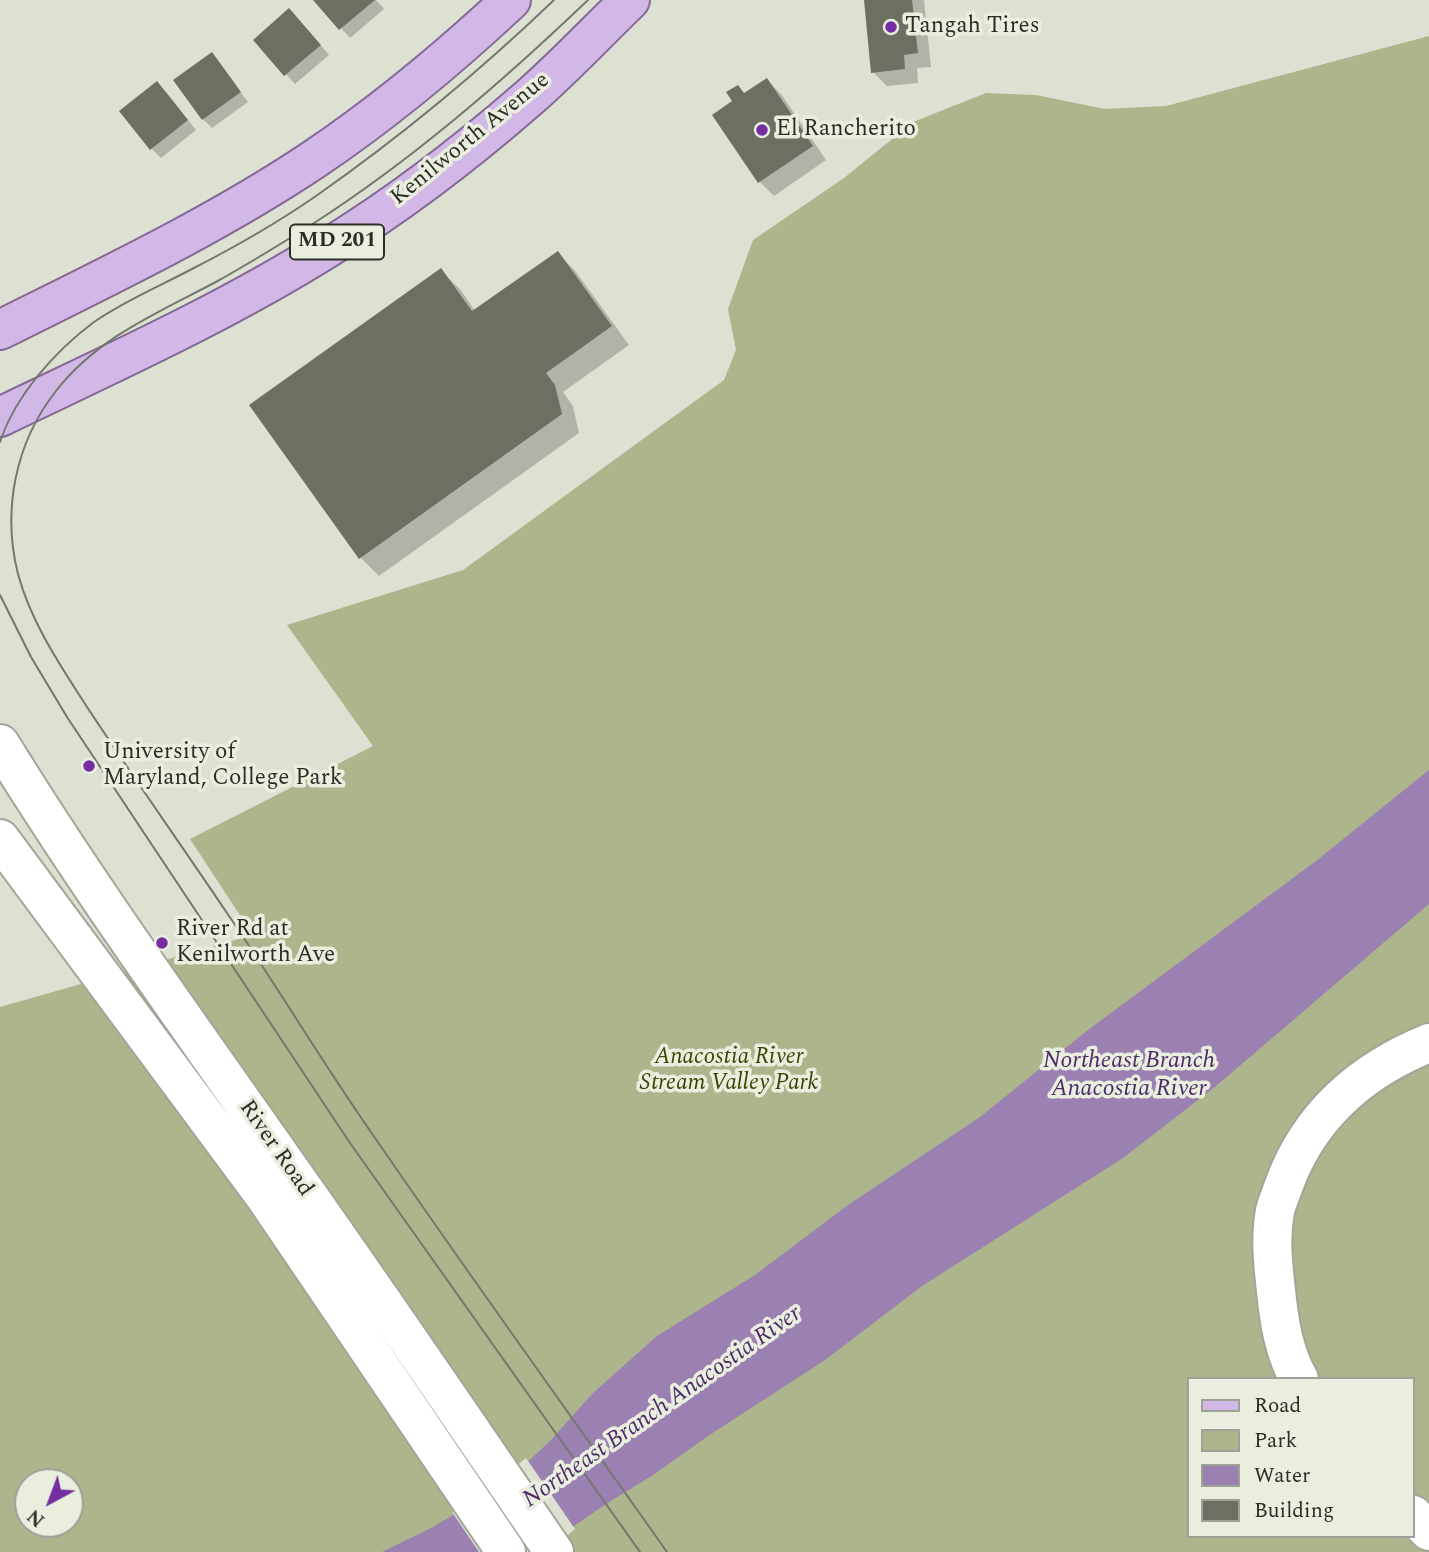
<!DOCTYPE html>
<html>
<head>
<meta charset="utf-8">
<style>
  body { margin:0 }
  #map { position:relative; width:1429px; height:1552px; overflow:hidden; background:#dde1d2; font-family:Spectral,serif }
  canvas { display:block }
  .legend { position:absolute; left:1187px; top:1377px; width:228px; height:161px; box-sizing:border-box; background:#eaeedf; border:2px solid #9ea195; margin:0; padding:9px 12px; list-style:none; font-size:21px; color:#2b2d27 }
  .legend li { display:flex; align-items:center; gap:14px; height:35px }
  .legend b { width:35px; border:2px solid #9ea195 }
  .north { position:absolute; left:14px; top:1468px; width:70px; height:70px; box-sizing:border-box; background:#eaeedf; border:2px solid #9ea195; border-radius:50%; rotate:221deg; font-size:19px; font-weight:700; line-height:28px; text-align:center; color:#2b2d27 }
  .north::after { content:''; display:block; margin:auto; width:24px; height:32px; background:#752ea1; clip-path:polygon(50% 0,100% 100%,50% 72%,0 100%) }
</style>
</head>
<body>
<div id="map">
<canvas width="1429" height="1552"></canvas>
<ul class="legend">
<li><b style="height:9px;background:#d2b8e6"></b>Road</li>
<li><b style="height:19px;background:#acb58c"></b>Park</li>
<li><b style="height:19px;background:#9b80b2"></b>Water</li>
<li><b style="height:19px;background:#6c6f62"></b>Building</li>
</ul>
<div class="north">N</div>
</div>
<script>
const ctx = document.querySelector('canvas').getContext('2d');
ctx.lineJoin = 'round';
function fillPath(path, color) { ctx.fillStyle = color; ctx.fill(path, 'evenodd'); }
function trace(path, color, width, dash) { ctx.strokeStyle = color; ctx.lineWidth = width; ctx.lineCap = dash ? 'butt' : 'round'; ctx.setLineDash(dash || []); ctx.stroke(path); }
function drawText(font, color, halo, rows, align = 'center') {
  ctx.font = font + ' Spectral,serif'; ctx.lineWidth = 7; ctx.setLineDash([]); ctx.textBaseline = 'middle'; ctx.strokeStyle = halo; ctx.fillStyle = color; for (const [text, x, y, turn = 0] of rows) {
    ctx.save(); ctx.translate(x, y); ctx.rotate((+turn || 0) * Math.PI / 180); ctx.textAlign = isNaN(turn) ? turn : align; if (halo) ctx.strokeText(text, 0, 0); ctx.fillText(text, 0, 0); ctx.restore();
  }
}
fillPath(new Path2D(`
  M1429,36v1516h-1429v-545l253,-72 -63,-96 183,-93 -86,-121 176,-55 261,-190 12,-30 -8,-41 25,-69 91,-62 69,-56 73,-29 50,2 69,14 61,-3zM1189,1379h224v157h-224zM28,1482h42v42h-42z`), '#acb58c');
fillPath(new Path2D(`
  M1429,770v134l-213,182 -93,72 -201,128 -97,74 -117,76 -55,39 -47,29 -32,22 -31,26h-161l51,-25 42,-25 42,-30 33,-31 42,-47 65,-58 98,-61 93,-70 132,-88 108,-87 228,-169z`), '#9b80b2');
fillPath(new Path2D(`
  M526,1458l49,71 -27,23h-69l-27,-40 21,-12z`), '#dde1d2');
fillPath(new Path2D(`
  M315,0h61l8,9 -34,29z
  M866,0h58l7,67 -14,1 1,15 -31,3 -14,-14z
  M298,19l31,36 -34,29 -40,-44z
  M212,54l36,48 -36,26 -9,-9z
  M767,80l14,14 45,66 -52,36 -14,-14 -46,-66z
  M166,92l30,38 -35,28 -9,-9z
  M558,253l18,19 53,73 -66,47 10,14 6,27 -200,143 -19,-19 81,-286 19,18 15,22z`), '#0003');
fillPath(new Path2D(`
  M313,0h62l-36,30z
  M864,0h48l6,53 -14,2 1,14 -34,4z
  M289,8l32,37 -37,31 -31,-36z
  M212,52l29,40 -39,28 -29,-40z
  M767,78l46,68 -55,37 -46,-68 20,-14 -6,-9 12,-7 6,8z
  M157,81l31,39 -38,30 -31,-39z
  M558,251l54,75 -66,47 9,12 7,29 -203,145 -110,-154 192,-137 31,43z`), '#6c6f62');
const minor = new Path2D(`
  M0,744c92,149 195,290 295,433 88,124 173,250 259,375
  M0,839l266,359 240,354
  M1299,1379c-15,-26 -20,-58 -23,-88 -3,-27 -6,-53 -1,-80 2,-9 6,-17 9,-26 25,-69 78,-115 145,-142
  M1413,1515l16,16`);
const major = new Path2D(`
  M0,330c106,-53 214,-104 313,-170 70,-47 136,-102 198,-160
  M0,417c110,-53 222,-103 326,-168 72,-44 141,-97 205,-153 34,-30 66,-64 99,-96`);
trace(minor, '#a2a698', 42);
trace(major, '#846998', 42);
trace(minor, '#fff', 38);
trace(major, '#d2b8e6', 38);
trace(new Path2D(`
  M588,0c-86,82 -177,161 -277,225 -32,20 -64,40 -97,58 -57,30 -117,55 -158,108 -41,52 -54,120 -38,183 13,49 44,94 71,136 45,68 92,135 138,203 50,73 95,149 146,222 96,140 196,278 294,417
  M0,442c15,-46 55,-91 94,-120 30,-21 66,-36 98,-53 43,-22 85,-46 124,-73 84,-59 164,-125 238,-196
  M0,595l31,62 36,60 283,426 290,409`), '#74776d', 2);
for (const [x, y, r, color] of [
  [891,27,7,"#752ea1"],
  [762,130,7,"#752ea1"],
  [89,766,7,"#752ea1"],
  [162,943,7,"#752ea1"]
]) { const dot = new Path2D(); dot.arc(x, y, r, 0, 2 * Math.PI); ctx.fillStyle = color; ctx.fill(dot); trace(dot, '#eaeedf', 2.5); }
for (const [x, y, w] of [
  [337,242,94]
]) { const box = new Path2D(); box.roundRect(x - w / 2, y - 17.5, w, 35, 5); ctx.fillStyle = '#eaeedf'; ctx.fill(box); trace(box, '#2b2d27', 2); }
drawText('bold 21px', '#2b2d27', null, [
  ["MD 201",337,242]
]);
drawText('23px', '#2b2d27', '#eaeedf', [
  ["Tangah Tires",905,27],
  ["El Rancherito",776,130],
  ["University of",103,753],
  ["Maryland, College Park",103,779],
  ["River Rd at",176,930],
  ["Kenilworth Ave",176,956]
], 'left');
drawText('23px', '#2b2d27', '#eaeedf', [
  ["Kenilworth Avenue",471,140,-39],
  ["River Road",275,1149,55]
]);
drawText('italic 23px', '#3b4400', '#eaeedf', [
  ["Anacostia River",729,1058],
  ["Stream Valley Park",729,1084]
]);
drawText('italic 24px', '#502b6a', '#eaeedf', [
  ["Northeast Branch",1129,1062],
  ["Anacostia River",1129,1090],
  ["Northeast Branch Anacostia River",663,1408,-35]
]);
</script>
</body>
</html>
